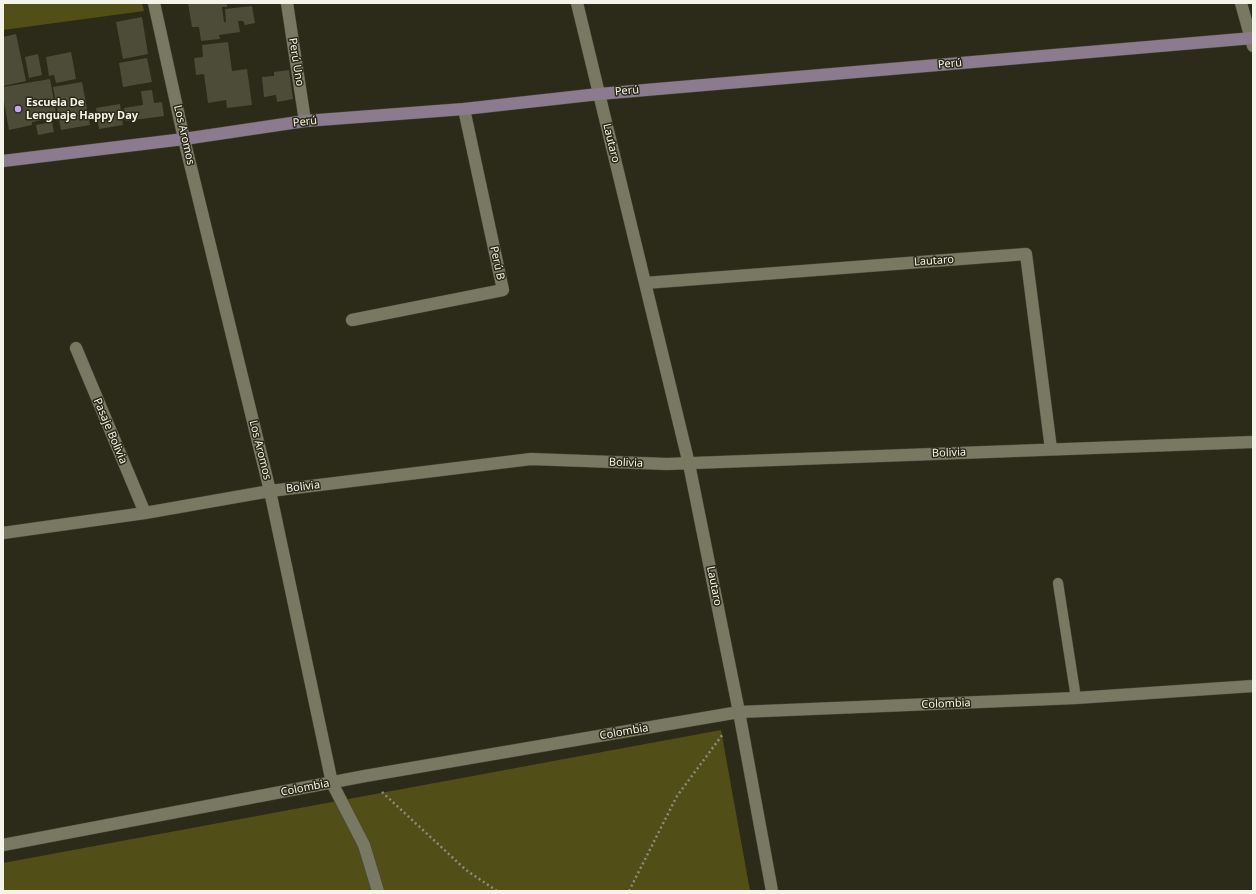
<!DOCTYPE html>
<html>
<head>
<meta charset="utf-8">
<style>
  body { margin:0 }
  #map { position:relative; width:1256px; height:894px; overflow:hidden; background:#2c2b1a; font-family:"Noto Sans",sans-serif }
  canvas { display:block }
  .frame { position:absolute; inset:0; border:4px solid #f3f3e8; pointer-events:none }
</style>
</head>
<body>
<div id="map">
<canvas width="1256" height="894"></canvas>
<div class="frame"></div>
</div>
<script>
const ctx = document.querySelector('canvas').getContext('2d');
ctx.lineJoin = 'round';
function fillPath(path, color) { ctx.fillStyle = color; ctx.fill(path, 'evenodd'); }
function trace(path, color, width, dash) { ctx.strokeStyle = color; ctx.lineWidth = width; ctx.lineCap = dash ? 'butt' : 'round'; ctx.setLineDash(dash || []); ctx.stroke(path); }
function drawText(font, color, halo, rows, align = 'center') {
  ctx.font = font + ' "Noto Sans",sans-serif'; ctx.lineWidth = 3; ctx.setLineDash([]); ctx.textBaseline = 'middle'; ctx.strokeStyle = halo; ctx.fillStyle = color; for (const [text, x, y, turn = 0] of rows) {
    ctx.save(); ctx.translate(x, y); ctx.rotate((+turn || 0) * Math.PI / 180); ctx.textAlign = isNaN(turn) ? turn : align; if (halo) ctx.strokeText(text, 0, 0); ctx.fillText(text, 0, 0); ctx.restore();
  }
}
fillPath(new Path2D(`
  M3,3h139l2,8 -141,19z
  M721,730l29,161h-747v-28z`), '#514f17');
fillPath(new Path2D(`
  M188,3h39v4h-5l2,15h2l-1,-13 27,-3 3,17 -10,2 -2,-4h-5l2,11 -21,3 1,4 -19,2 -2,-14h-7z
  M142,17l6,37 -25,5 -7,-37z
  M16,34l10,47 -23,5v-49z
  M228,42l4,29 15,-2 5,36 -25,3 -1,-8 -18,3 -4,-29 -8,1 -2,-17 9,-1 -1,-12z
  M71,52l5,27 -20,4 -2,-8 -5,1 -3,-19z
  M38,54l4,21 -13,3 -4,-21z
  M147,58l5,24 -29,5 -4,-24z
  M289,70l4,29 -16,3 -1,-7 -12,2 -2,-20 12,-1v-4z
  M50,79l7,39 -25,4v3l-23,5 -6,-34v-9z
  M82,82l8,43 -29,5 -8,-43z
  M152,90l2,13 8,-1 2,14 -38,5 -2,-13 19,-3 -2,-14z
  M120,104l3,21 -24,4 -3,-21z
  M52,122l2,10 -16,3 -2,-10z`), '#4c4c39');
const lane = new Path2D(`
  M1058,583l18,115`);
const street = new Path2D(`
  M154,3l30,136 86,352 62,292 32,62 14,46
  M287,3l18,118
  M577,3l112,461 50,248 33,179
  M1241,3l12,43
  M645,283l381,-29 25,195
  M352,320l151,-30 -39,-181
  M76,348l69,165
  M3,533l142,-20 125,-22 261,-32 136,5 586,-22
  M3,845l362,-69 374,-64 337,-14 177,-12`);
const secondary = new Path2D(`
  M3,161l181,-22 121,-18 159,-12 135,-15 654,-56`);
trace(lane, '#4a4a3b', 11);
trace(street, '#4a4a3b', 13);
trace(secondary, '#4a4a3b', 13);
trace(new Path2D(`
  M382,792l84,78 31,21
  M629,891l48,-95 46,-62`), '#8d8c7e', 2.5, [2, 3]);
trace(lane, '#787863', 10);
trace(street, '#787863', 12);
trace(secondary, '#8b7b8f', 12);
for (const [x, y, r, color] of [
  [18,109,4,"#c5a6f0"]
]) { const dot = new Path2D(); dot.arc(x, y, r, 0, 2 * Math.PI); ctx.fillStyle = color; ctx.fill(dot); trace(dot, '#2c2b1a', 1.5); }
drawText('11px', '#f3f3e8', '#2c2b1a', [
  ["Perú Uno",296,62,81],
  ["Perú",950,64,-5],
  ["Perú",627,91,-5],
  ["Perú",305,122,-6],
  ["Los Aromos",184,135,77],
  ["Lautaro",611,143,76],
  ["Lautaro",934,261,-4],
  ["Perú B",497,263,78],
  ["Pasaje Bolivia",110,431,67],
  ["Los Aromos",260,450,76],
  ["Bolivia",949,453,-2],
  ["Bolivia",626,463,2],
  ["Bolivia",303,487,-7],
  ["Lautaro",714,586,79],
  ["Colombia",946,704,-2],
  ["Colombia",624,732,-10],
  ["Colombia",305,788,-11]
]);
drawText('bold 11px', '#f3f3e8', '#2c2b1a', [
  ["Escuela De",26,103],
  ["Lenguaje Happy Day",26,116]
], 'left');
</script>
</body>
</html>
